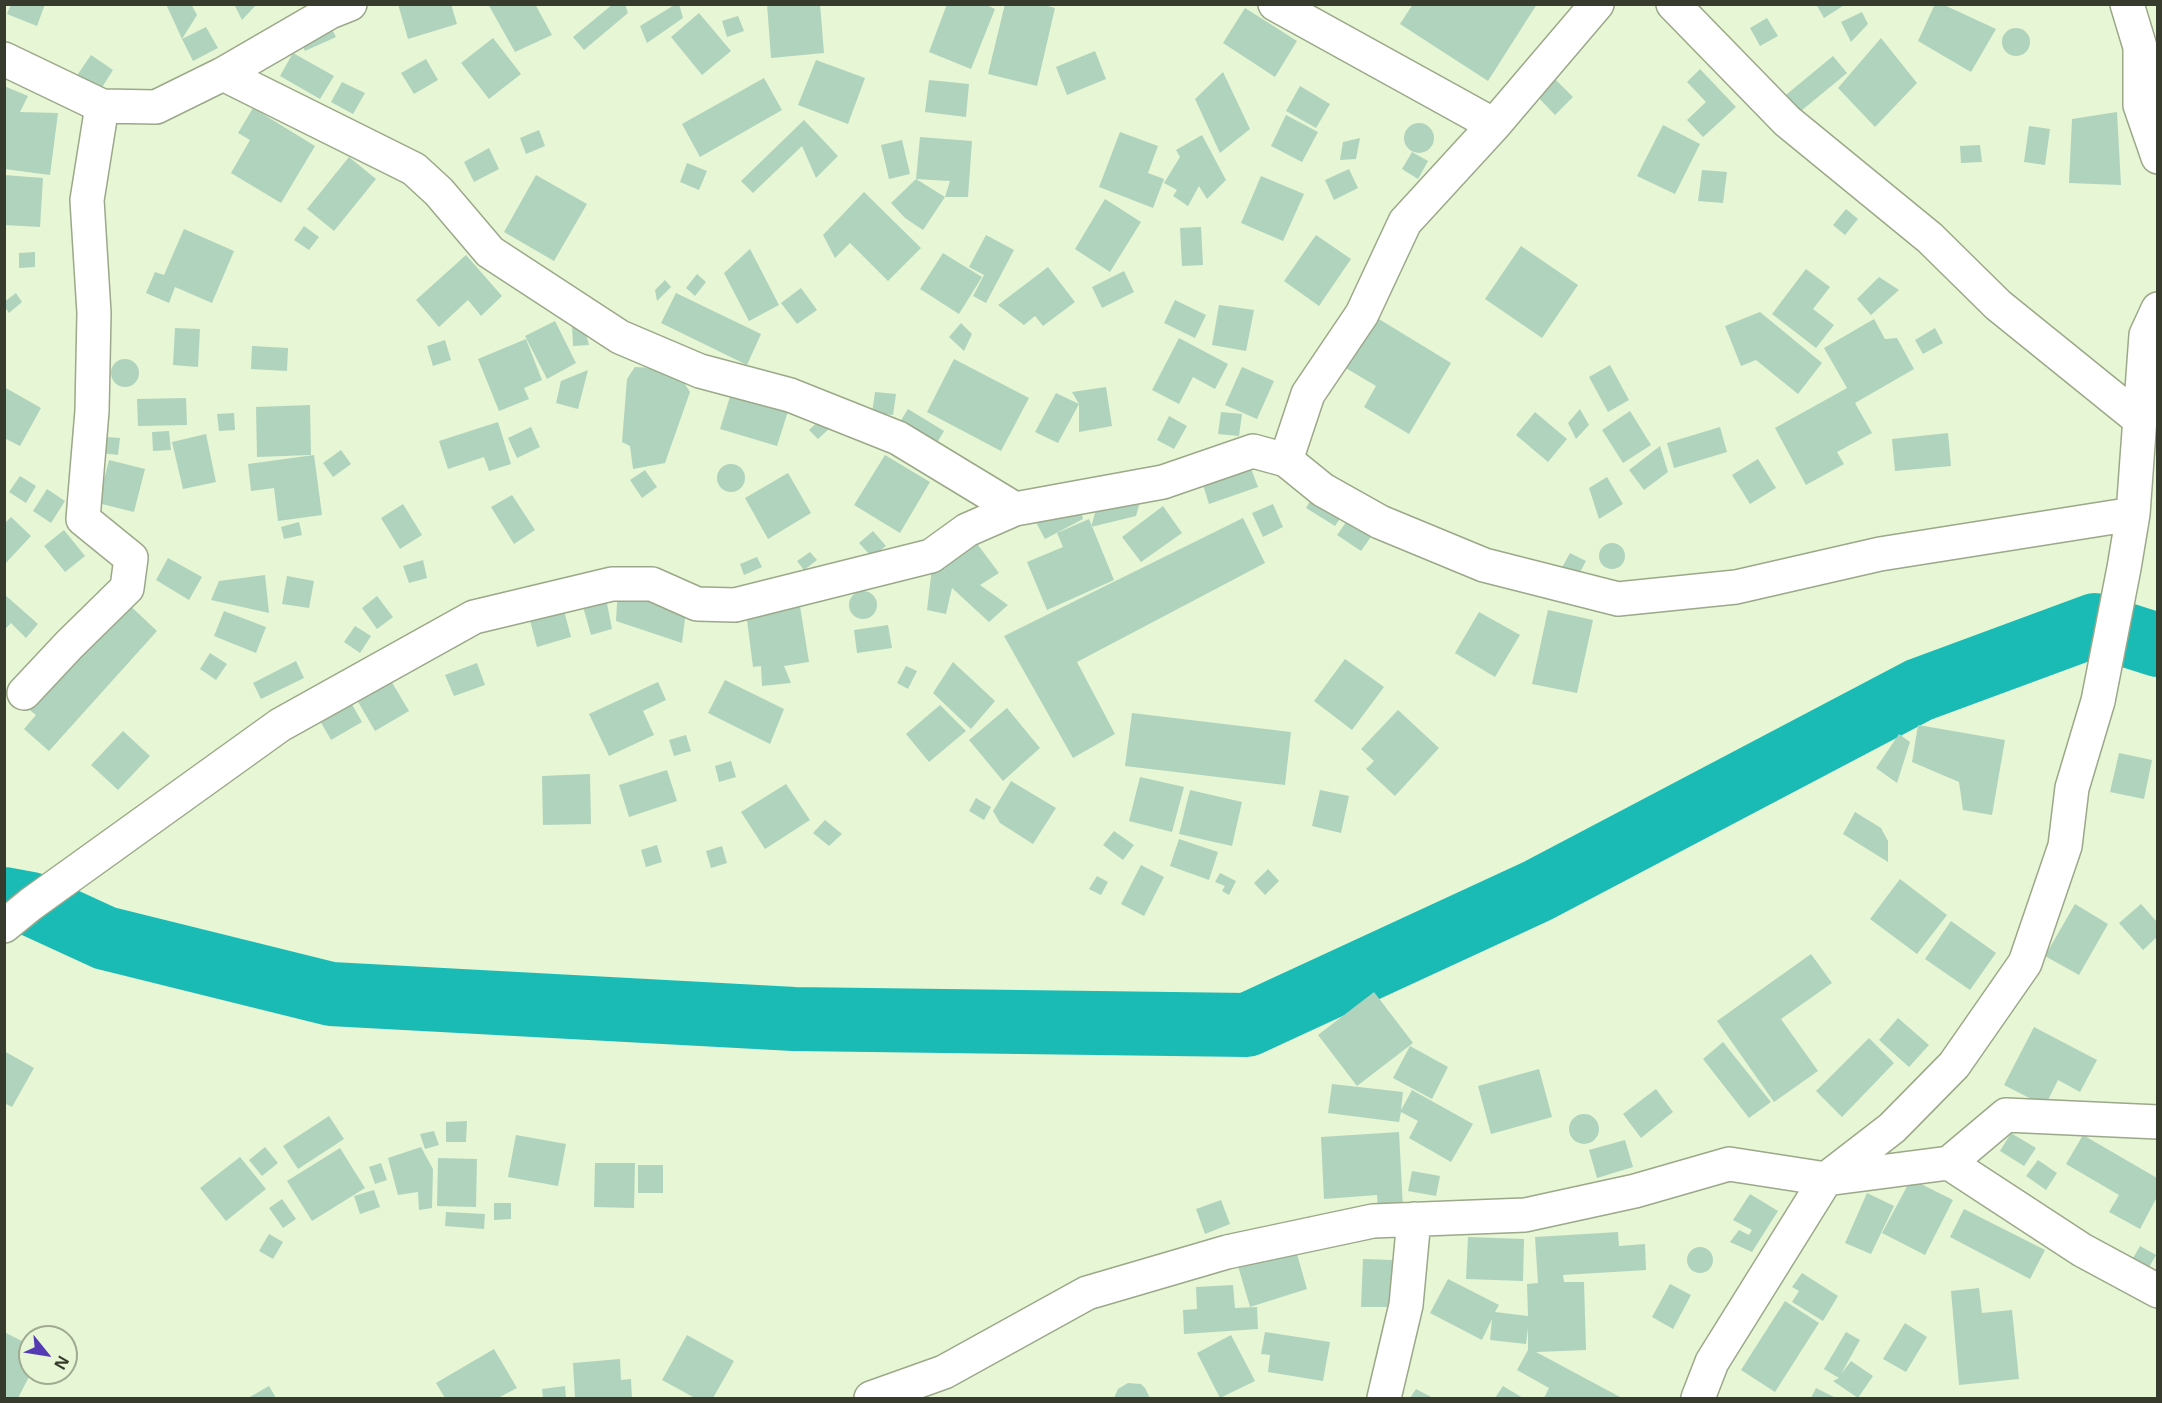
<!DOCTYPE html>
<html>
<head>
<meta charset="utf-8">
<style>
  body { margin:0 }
  #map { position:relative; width:2162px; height:1403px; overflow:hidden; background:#e7f6d4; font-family:"Noto Sans",sans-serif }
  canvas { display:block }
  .frame { position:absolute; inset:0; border:6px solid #363b2e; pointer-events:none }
  .north { position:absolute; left:18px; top:1325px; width:60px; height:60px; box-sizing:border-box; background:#e7f6d4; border:2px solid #a0ab92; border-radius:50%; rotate:120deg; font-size:16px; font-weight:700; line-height:24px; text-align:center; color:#363b2e }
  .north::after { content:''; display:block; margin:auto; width:21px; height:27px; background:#543bb3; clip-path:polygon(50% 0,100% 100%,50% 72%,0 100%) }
</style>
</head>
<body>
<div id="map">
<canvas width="2162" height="1403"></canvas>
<div class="frame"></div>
<div class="north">N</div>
</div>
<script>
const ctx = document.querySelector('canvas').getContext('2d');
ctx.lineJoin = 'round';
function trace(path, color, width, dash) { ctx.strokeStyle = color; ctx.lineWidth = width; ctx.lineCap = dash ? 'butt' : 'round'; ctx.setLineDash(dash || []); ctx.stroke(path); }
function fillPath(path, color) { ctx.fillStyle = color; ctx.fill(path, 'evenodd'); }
trace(new Path2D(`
  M4,899l27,5 74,34 226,56 463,25 453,6 290,-134 382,-201 176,-65 63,20`), '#1abbb5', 64);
fillPath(new Path2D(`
  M11,4h34l-8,22 -30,-12z
  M166,4h25l6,11 -15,24z
  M234,4h23l-15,16z
  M398,4h53l6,20 -49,15z
  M488,4h47l17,31 -37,17z
  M613,4h12l3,9 -44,37 -11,-13z
  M676,4h3l4,14 -36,25 -7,-17z
  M767,4h53l4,49 -53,5z
  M947,4h37l11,5 -24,60 -42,-17z
  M1005,4h36l14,4 -18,78 -49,-12z
  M1413,4h124l-49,77 -88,-57z
  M1816,4h30l-22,14z
  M1935,4h7l54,25 -25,43 -53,-31z
  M1245,8l52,33 -22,36 -52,-34z
  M1862,12l6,12 -17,18 -10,-20z
  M699,13l32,38 -29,24 -31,-38z
  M738,16l6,15 -17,6 -5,-16z
  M1767,18l11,18 -18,10 -10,-18z
  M329,23l7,14 -31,14 -7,-14z
  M206,27l12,21 -25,13 -11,-22z
  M2002 42a14 14 0 1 1 28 0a14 14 0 1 1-28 0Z
  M493,38l28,36 -32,25 -28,-36z
  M1881,38l36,45 -42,44 -37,-39z
  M1095,51l11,28 -39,16 -11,-28z
  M293,53l41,23 -14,23 -40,-23z
  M91,55l22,15 -14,22 -23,-15z
  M1833,56l14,17 -52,43 -14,-17z
  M426,59l12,21 -24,14 -13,-21z
  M816,60l49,18 -17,46 -50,-19z
  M1700,69l36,38 -33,30 -16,-17 19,-18 -19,-20z
  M1223,72l27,57 -30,24 -25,-54z
  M764,78l18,32 -82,47 -18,-33z
  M1554,78l19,19 -18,18 -19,-20z
  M929,80l40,4 -3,33 -41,-5z
  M342,82l23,11 -12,21 -22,-12z
  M4,86l24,10 -8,16 38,1 -8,62 -46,-6 2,-41h-2z
  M1300,86l30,18 -14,24 -30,-17z
  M253,108l62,38 -34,57 -50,-30 19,-33 -12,-7z
  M2117,112l4,73 -52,-2 3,-64z
  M1286,115l32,17 -16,30 -31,-16z
  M804,120l34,36 -22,22 -14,-32 -49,47 -12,-12z
  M1404 138a15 15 0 1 1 30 0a15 15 0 1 1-30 0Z
  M1663,125l37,19 -25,50 -38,-18z
  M2029,126l21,3 -5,36 -21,-3z
  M539,130l6,16 -19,8 -6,-16z
  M1120,132l38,14 -10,27 16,6 -11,29 -54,-21z
  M1202,135l24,45 -19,19 -8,-13 -11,20 -15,-10 4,-6 -13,-7 16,-26 -4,-7z
  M920,137l52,4 -4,56h-23l5,-16 -34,-2z
  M1360,138l-4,21 -16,1 3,-18z
  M902,140l8,34 -21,5 -8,-34z
  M1980,145l2,17 -21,1 -1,-17z
  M489,148l10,21 -25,13 -10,-20z
  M1412,152l16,9 -10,18 -16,-10z
  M349,157l27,22 -42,52 -27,-22z
  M687,163l20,8 -8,19 -19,-8z
  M1349,169l9,19 -24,12 -9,-20z
  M1702,170l25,2 -4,31 -25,-2z
  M4,175l39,3 -3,49 -36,-2z
  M536,175l51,29 -33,57 -50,-29z
  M1261,176l43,18 -21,47 -42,-18z
  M916,179l29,18 -22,33 -18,-12 -14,-15z
  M864,192l57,56 -33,33 -38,-38 -15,15 -12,-23z
  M1105,199l36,23 -31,50 -35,-23z
  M1846,209l12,10 -13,16 -12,-10z
  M304,226l15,11 -10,13 -15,-10z
  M1201,227l2,38 -21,1 -2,-38z
  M184,229l50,22 -22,52 -37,-16 -6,16 -23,-10 9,-21 9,3z
  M986,235l28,15 -28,53 -13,-7 11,-21 -15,-8z
  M1316,235l35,24 -32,47 -35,-25z
  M1521,246l57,39 -36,53 -57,-39z
  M750,249l29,56 -30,16 -25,-48z
  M35,252v15l-16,1v-15z
  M943,253l39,24 -23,37 -39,-25z
  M466,255l36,41 -21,20 -13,-16 -29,27 -23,-27z
  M1048,267l27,35 -32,24 -8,-10 -11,9 -26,-20z
  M1806,269l24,18 -17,22 21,16 -18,23 -44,-34z
  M1124,271l10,21 -32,16 -10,-21z
  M697,274l9,8 -11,14 -9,-8z
  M1879,277l20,13 -28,25 -14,-16z
  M665,280l6,7 -14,14 -2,-11z
  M801,288l16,22 -20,14 -16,-21z
  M16,293l6,9 -13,11 -5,-7v-4z
  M676,293l85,41 -14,31 -86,-42z
  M1175,300l31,15 -11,23 -31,-15z
  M1219,305l35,5 -8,41 -34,-6z
  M1760,312l62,51 -24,31 -42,-34 -15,6 -16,-40z
  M1374,316l77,47 -42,71 -45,-27 12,-21 -32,-19z
  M1874,319l11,20 12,-1 17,31 -59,34 17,30 -35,19 7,12 -38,21 -31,-57 72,-40 -23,-40z
  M555,321l21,42 -29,16 -22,-43z
  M961,323l11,11 -8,17 -15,-14z
  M572,324l12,3 5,18 -16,1z
  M175,328l25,1 -2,38 -25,-2z
  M1935,328l8,15 -20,11 -8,-14z
  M1179,338l49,26 -13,25 -22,-12 -14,27 -27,-14z
  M526,339l16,41 -18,8 5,11 -30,12 -21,-52z
  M445,340l6,20 -18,6 -6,-20z
  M252,346l36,2 -1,23 -36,-2z
  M111 373a14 14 0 1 1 28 0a14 14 0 1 1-28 0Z
  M954,359l75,39 -28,53 -74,-39z
  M1610,365l19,35 -21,12 -19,-35z
  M635,367l20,1 26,10 9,14 -25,71 -32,6 -3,-23 -8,-4 5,-63z
  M1242,367l32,14 -17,38 -32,-14z
  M588,370l-10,39 -22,-6 5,-22z
  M4,387l37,21 -21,38 -16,-8z
  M1106,387l6,39 -33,6v-28l-7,-12z
  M732,390l57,18 -12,38 -57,-17z
  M875,392l21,2 -3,21 -21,-2z
  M1056,393l23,11 -21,39 -23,-11z
  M186,398l1,27 -49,1 -1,-27z
  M310,405l1,50 -54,2 -1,-50z
  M908,409l36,22 -9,15 -37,-21z
  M1580,409l9,16 -13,14 -8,-16z
  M1630,411l21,34 -28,18 -21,-33z
  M1221,412l21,2 -3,22 -21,-2z
  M1535,412l32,27 -19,23 -32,-27z
  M234,413l1,17 -16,1 -2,-17z
  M1169,416l18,10 -13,23 -17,-9z
  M822,418l9,9 -13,12 -9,-9z
  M498,422l13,42 -22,7 -5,-14 -36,12 -9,-28z
  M531,427l9,20 -23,11 -9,-20z
  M1720,427l7,25 -53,16 -7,-25z
  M169,431l2,19 -18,1 -1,-19z
  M1948,433l3,33 -56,5 -3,-32z
  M206,434l10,48 -33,7 -11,-47z
  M94,436l26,2 -2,17 -25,-3z
  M1660,446l8,26 -24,18 -15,-20z
  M341,450l10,14 -18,13 -10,-14z
  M314,455l8,60 -44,6 -4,-33 -23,3 -3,-27z
  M885,455l45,27 -30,51 -46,-28z
  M1758,459l18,29 -26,16 -18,-29z
  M109,460l36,9 -11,43 -36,-9z
  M717 478a14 14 0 1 1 28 0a14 14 0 1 1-28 0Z
  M1250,466l8,21 -49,17 -6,-19z
  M645,470l12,17 -15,11 -12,-18z
  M788,473l23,40 -43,26 -23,-41z
  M20,476l16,10 -10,17 -17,-11z
  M1607,477l16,27 -24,15 -10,-31z
  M47,489l18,12 -14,22 -18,-12z
  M512,495l23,35 -21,14 -23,-37z
  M1142,495l-6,21 -45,11 6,-21z
  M1313,496l30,18 -8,12 -29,-18z
  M403,504l19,31 -22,14 -19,-31z
  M1273,504l10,23 -20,10 -11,-24z
  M1163,506l19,27 -41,29 -19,-25z
  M1080,507l3,12 -38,20 -12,-22z
  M11,517l20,19 -27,29v-41z
  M1243,518l22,45 -188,99 38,72 -42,24 -69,-122z
  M1349,518l24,16 -12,17 -24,-16z
  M1089,519l25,61 -67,30 -20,-48 36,-15 -6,-14z
  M299,522l3,13 -18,4 -3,-12z
  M64,530l21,26 -20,16 -21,-26z
  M873,531l13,15 -14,11 -13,-14z
  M975,541l24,32 -19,12 28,20 -19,17 -37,-34 -6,26 -19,-4 5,-42z
  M1599 556a13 13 0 1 1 26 0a13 13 0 1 1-26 0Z
  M810,552l7,8 -13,10 -7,-9z
  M1570,553l16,8 -7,13 -20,-1z
  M757,557l5,10 -18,8 -4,-11z
  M168,558l34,19 -13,23 -33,-20z
  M423,560l4,18 -18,5 -6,-17z
  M265,575l4,38 -58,-13 8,-19z
  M287,576l27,5 -5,27 -27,-4z
  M618,587l69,15 -5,41 -66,-22z
  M604,588l8,41 -21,6 -11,-39z
  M849 605a14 14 0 1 1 28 0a14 14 0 1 1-28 0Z
  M4,594l34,30 -12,14 -15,-15 -7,7z
  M377,596l16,21 -16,12 -15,-21z
  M123,599l34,32 -108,120 -25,-22 12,-14 -10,-8z
  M799,600l10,62 -25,4 7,17 -29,3 -1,-20 -8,1 -7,-55z
  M562,603l9,34 -34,10 -9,-34z
  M1548,610l45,10 -16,73 -45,-9z
  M224,611l42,16 -10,26 -42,-17z
  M1479,612l41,23 -25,42 -40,-24z
  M888,625l4,23 -35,5 -3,-23z
  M355,626l16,10 -11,17 -16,-11z
  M210,653l17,11 -11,16 -16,-11z
  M1345,659l39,28 -32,43 -38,-29z
  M296,661l8,17 -43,21 -8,-16z
  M953,662l42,39 -24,28 -38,-36z
  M477,663l8,22 -31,11 -9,-21z
  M906,666l11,5 -9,18 -11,-6z
  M384,669l25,42 -34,20 -25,-43z
  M725,680l59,29 -14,35 -62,-31z
  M658,682l8,18 -23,11 11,24 -45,21 -20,-42z
  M346,694l16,28 -31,18 -16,-28z
  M940,705l26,26 -37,31 -23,-28z
  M1007,708l33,40 -37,33 -34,-41z
  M1398,710l41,38 -44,48 -29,-27 8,-8 -13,-12z
  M1132,713l159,19 -6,53 -160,-19z
  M1918,725l87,15 -13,75 -29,-5 -4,-28 -47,-20z
  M123,731l27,25 -32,34 -27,-25z
  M1899,734l11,8 -13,41 -21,-15z
  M686,735l5,16 -17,5 -5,-16z
  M2119,753l33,7 -8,39 -34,-7z
  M731,761l5,16 -17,5 -4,-16z
  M667,770l10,31 -48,16 -10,-32z
  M590,774l1,50 -48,1 -1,-49z
  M1140,777l44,10 -12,45 -43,-11z
  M1011,781l45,27 -23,36 -33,-21 -7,-12z
  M786,784l24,36 -45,29 -24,-37z
  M1190,790l52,12 -10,44 -53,-12z
  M1320,790l29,6 -8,37 -29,-7z
  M976,798l15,9 -7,13 -15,-9z
  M1855,812l26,16 7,13v21l-45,-28z
  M825,820l17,14 -13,12 -16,-13z
  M1114,831l20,14 -11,15 -20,-15z
  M1179,839l39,13 -9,28 -39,-14z
  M657,845l5,17 -16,5 -5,-17z
  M722,846l5,17 -16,5 -5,-17z
  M1141,865l23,12 -20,39 -23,-12z
  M1268,869l11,12 -14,14 -11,-12z
  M1220,873l16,8 -7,14 -7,-4 3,-5 -10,-4z
  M1097,876l11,6 -7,13 -12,-6z
  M1900,879l47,36 -30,39 -47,-35z
  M2075,904l33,20 -29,51 -34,-19z
  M2141,904l16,18v15l-14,13 -24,-27z
  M1951,921l45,32 -26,37 -45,-31z
  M1811,954l21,29 -51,36 37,52 -44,31 -57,-81z
  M1374,992l39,51 -56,43 -39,-51z
  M1898,1018l31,27 -20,22 -30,-27z
  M2034,1027l63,33 -17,32 -22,-12 -13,26 -41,-21z
  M1869,1038l25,25 -52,54 -26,-26z
  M1723,1042l48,60 -22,16 -46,-59z
  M1410,1046l38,21 -16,32 -39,-21z
  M4,1051l30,17 -22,39 -8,-4z
  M1539,1069l13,48 -61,17 -13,-48z
  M1332,1084l71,8 -2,18 11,-20 61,34 -22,38 -42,-24 9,-17 -17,-9 -2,10 -71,-9z
  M1656,1089l17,23 -32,26 -18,-24z
  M1569 1129a15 15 0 1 1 30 0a15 15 0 1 1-30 0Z
  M329,1116l15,23 -46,30 -15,-23z
  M467,1121l-1,21h-20v-20z
  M434,1131l5,14 -14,4 -5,-15z
  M1399,1132l4,77 -25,1 -1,-15 -53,4 -3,-62z
  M2011,1133l25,15 -12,18 -24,-15z
  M516,1135l50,9 -8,42 -50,-9z
  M2083,1135l74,43v19l-17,32 -31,-17 10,-17 -53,-31z
  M1625,1140l8,27 -36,11 -8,-28z
  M265,1147l13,16 -16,13 -13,-16z
  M421,1147l12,22 -1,39 -13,2 -1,-18 -20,3 -10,-37z
  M340,1148l25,40 -53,33 -25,-40z
  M240,1157l26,32 -40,32 -26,-33z
  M438,1158l39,1 -1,48 -39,-1z
  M2038,1160l19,13 -11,17 -20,-14z
  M381,1163l6,17 -12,4 -6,-17z
  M595,1163h40l-1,45 -40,-1z
  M638,1165h25v28h-25z
  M1412,1171l28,5 -4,20 -28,-5z
  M1911,1179l42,21 -28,55 -43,-22z
  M374,1190l6,17 -20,7 -6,-18z
  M1867,1193l27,13 -23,48 -26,-11z
  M1750,1194l28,17 -26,41 -22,-10 9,-12 10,5 3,-5 -19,-10z
  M282,1199l14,20 -13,9 -14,-20z
  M1221,1200l9,24 -25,10 -9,-25z
  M494,1203h17v16l-17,1z
  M1964,1209l81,41 -15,29 -80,-42z
  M446,1212l39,2 -1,15 -39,-3z
  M1618,1232l1,14 26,-2 1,26 -83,5 1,7h20l2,68 -50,2 86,46h-78l5,-10 -32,-18 11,-20v-22l-2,16 -36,-4 2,-21 -10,21 -52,-27 18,-34 51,26 -4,7 33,4 -1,-32 11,-1 -3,-46z
  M269,1234l14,8 -10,17 -14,-8z
  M1468,1237l56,2 -1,42 -57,-2z
  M2140,1246l16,9 -8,14 -16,-9z
  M1687 1260a13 13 0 1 1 26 0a13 13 0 1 1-26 0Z
  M1295,1247l12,42 -57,18 -12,-41z
  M1363,1259l30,1 -1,47h-31z
  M1802,1273l36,23 -15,25 -31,-19 7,-11 -7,-4z
  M1670,1284l21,11 -18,34 -21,-12z
  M1233,1285l2,23 22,-1 1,22 -74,5 -1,-24 14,-1 -1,-22z
  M1979,1288l3,25 30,-3 7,69 -60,6 -8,-94z
  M1785,1301l34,22 -44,69 -34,-22z
  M1905,1323l22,14 -21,35 -23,-13z
  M4,1332l26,13 1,28 -13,25h-8l-6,-2z
  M1265,1332l65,10 -7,39 -55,-9 2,-17 -9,-1z
  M1846,1332l14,8 -19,34 10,-13 22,15 -15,22 -25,-17 6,-3 -15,-9z
  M687,1335l47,26 -21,37h-18l-33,-18z
  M1231,1335l24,46 -35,17 -23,-45z
  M494,1349l23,39 -19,10h-53l-9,-15z
  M620,1359l1,21 10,-1 1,19h-57l-2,-35z
  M1128,1383l13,1 4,4 5,10h-36l4,-9z
  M269,1386l7,12h-28z
  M565,1386l1,12h-23l-1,-9z
  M1503,1386l20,12h-28z
  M1816,1388l20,10h-25z
  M1416,1389l17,9h-23z`), '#b0d3be');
const street = new Path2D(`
  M1275,4l219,121
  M1673,4l114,117 143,117 68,67 141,114
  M2127,4l13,43v58l18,52
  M4,59l98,47 54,1 67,-33 107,-62 20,-8
  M223,74l191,95 25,23 51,60 130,85 80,34 90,24 108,43 117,71 148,-27 90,-31 33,9 37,30 57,32 104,43 134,34 118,-12 144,-33 253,-40
  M1286,460l22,-66 54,-80 43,-92 89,-97 103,-121
  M24,693l45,-48 58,-57 4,-30 -48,-39 9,-108 2,-98 -7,-113 15,-94
  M4,926l27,-22 249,-179 194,-108 138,-33h40l45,20 38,1 196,-49 36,-26 48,-21
  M1949,1163l57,-48 152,7
  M871,1398l73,-26 143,-79 140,-41 146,-31 152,-6 110,-24 94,-27 97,15 123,-16 133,87 76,41
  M1384,1398l22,-93 8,-86
  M1698,1398l14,-36 114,-183 66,-51 62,-63 71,-102 40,-117 7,-58 26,-87 26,-133 9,-54 13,-179 12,-26`);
trace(street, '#9ba889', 36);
trace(street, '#fff', 33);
</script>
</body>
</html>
